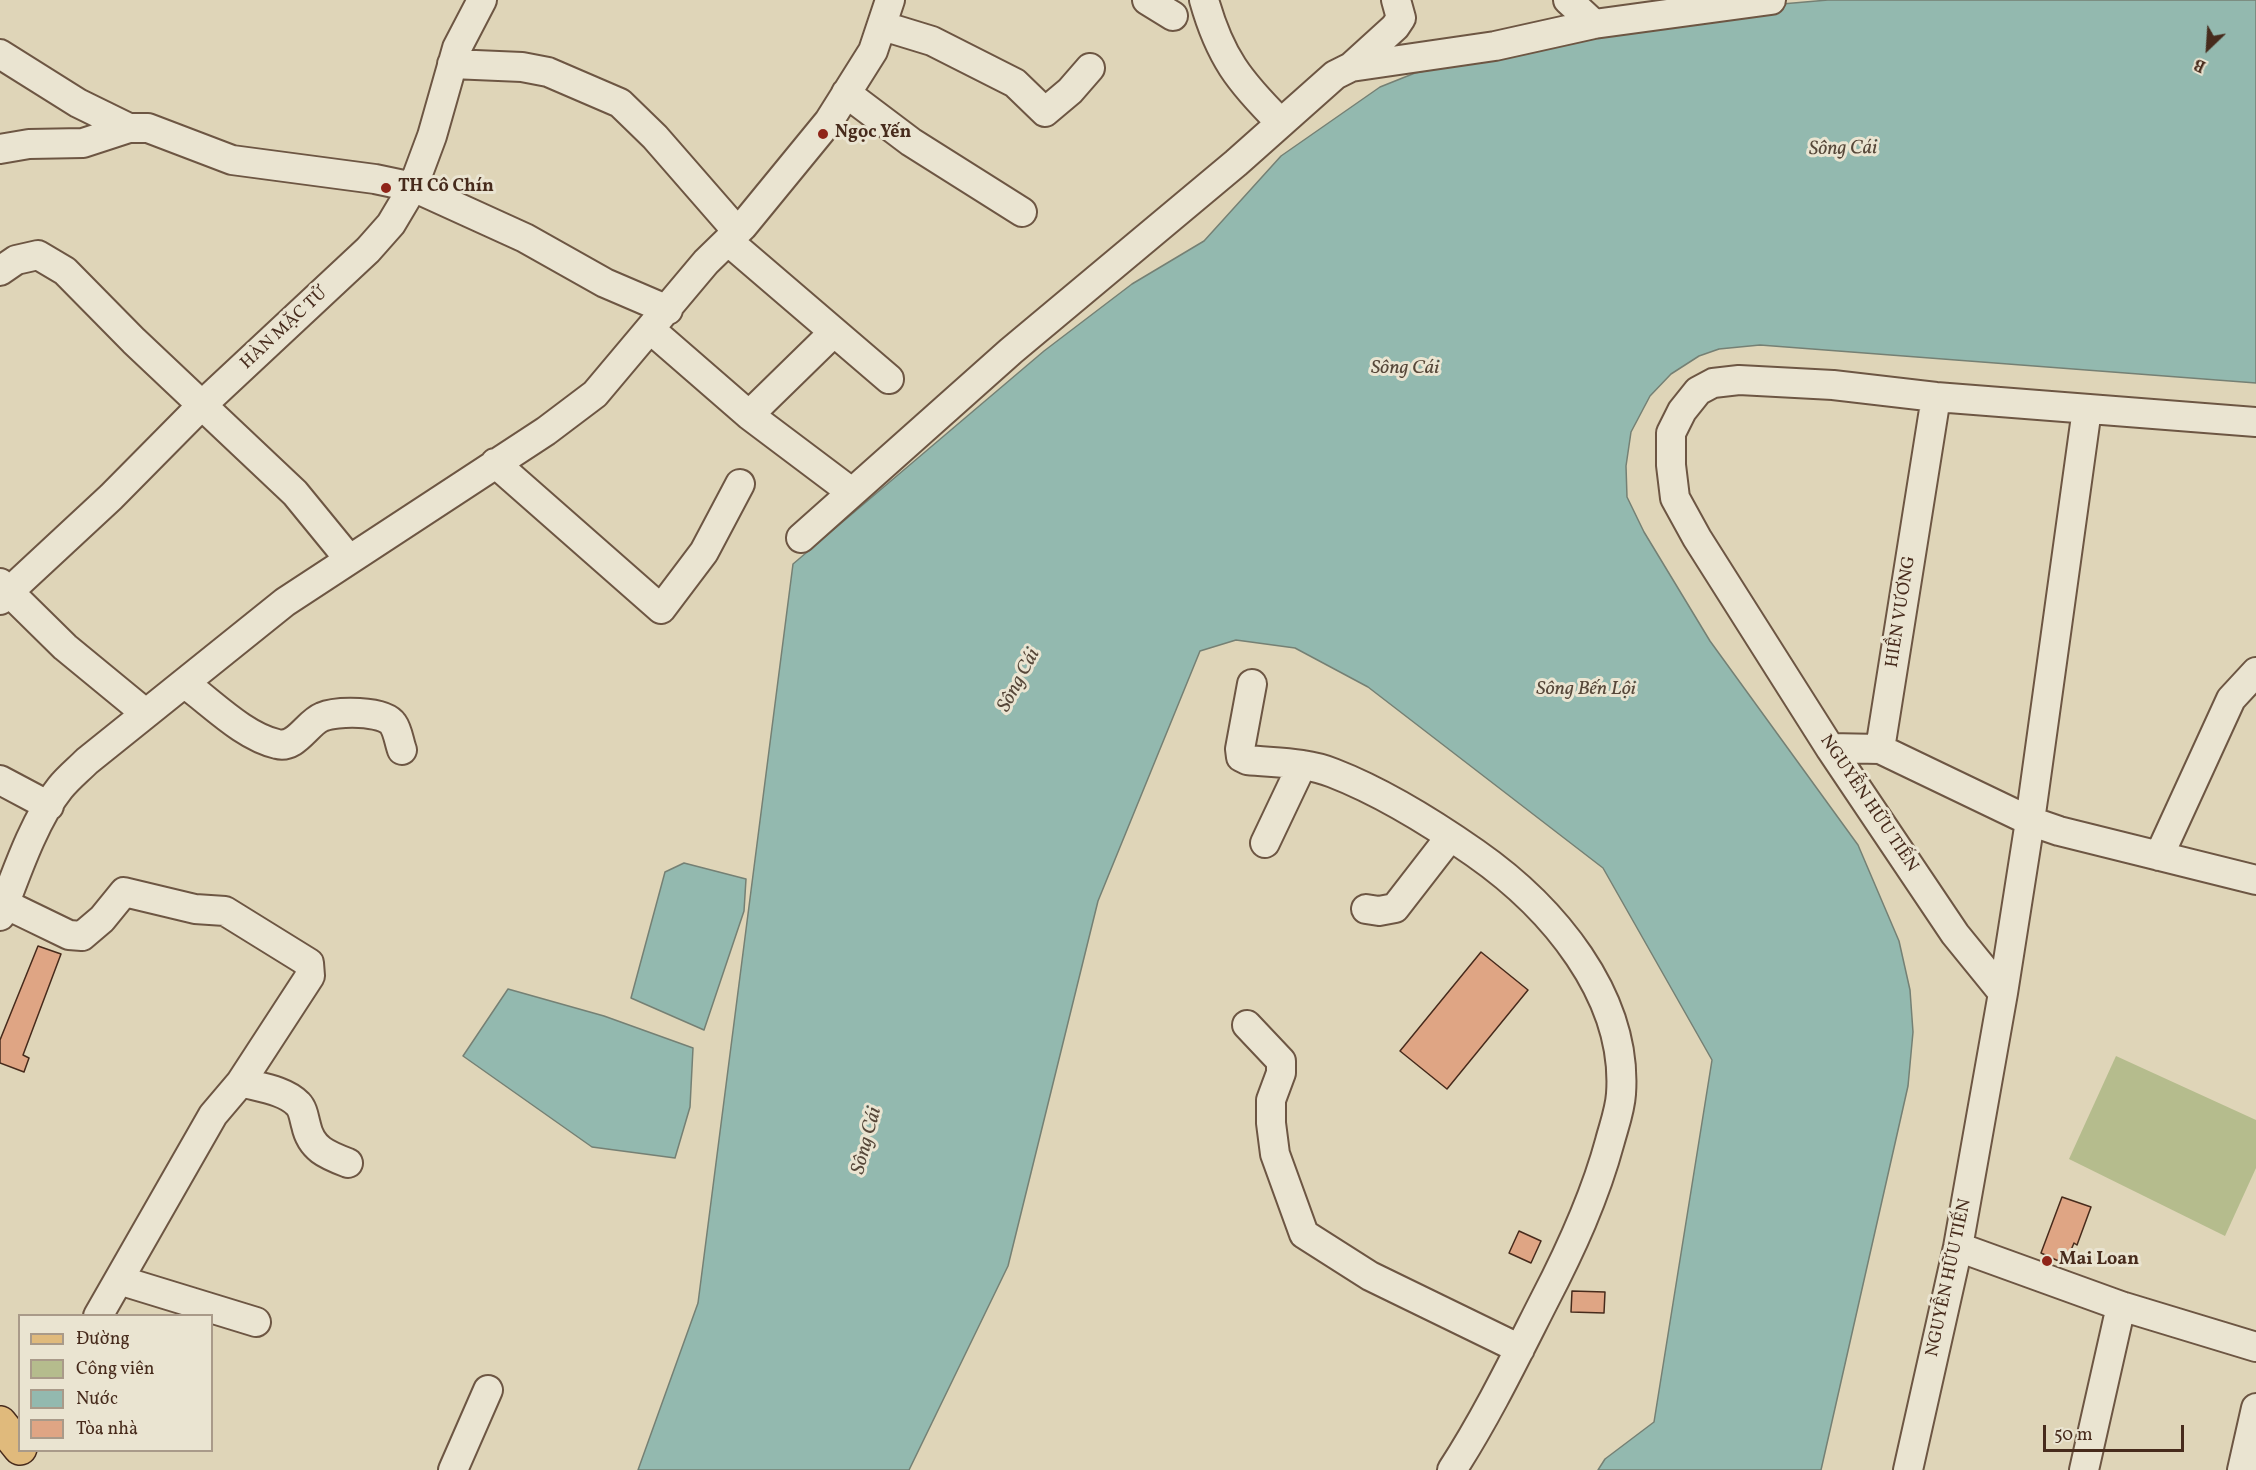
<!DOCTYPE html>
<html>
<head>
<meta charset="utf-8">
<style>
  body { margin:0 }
  #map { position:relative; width:2256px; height:1470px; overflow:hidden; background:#dfd5b8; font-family:Vollkorn,serif }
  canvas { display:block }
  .legend { position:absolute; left:18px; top:1314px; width:195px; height:138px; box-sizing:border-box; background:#eae4d1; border:2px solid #a99a89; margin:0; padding:8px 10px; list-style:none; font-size:18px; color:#472b1c }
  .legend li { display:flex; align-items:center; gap:12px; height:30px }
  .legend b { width:30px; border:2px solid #a99a89 }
  .north { position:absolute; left:2178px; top:18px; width:60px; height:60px; -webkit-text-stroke:4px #eae4d1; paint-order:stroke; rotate:205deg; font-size:16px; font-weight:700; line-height:24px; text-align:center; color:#472b1c }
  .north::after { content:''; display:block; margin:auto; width:21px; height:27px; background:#472b1c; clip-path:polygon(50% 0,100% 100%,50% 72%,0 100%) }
  .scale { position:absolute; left:2043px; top:1425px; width:141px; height:27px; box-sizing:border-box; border:3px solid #472b1c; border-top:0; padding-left:8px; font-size:18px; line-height:21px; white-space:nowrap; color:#472b1c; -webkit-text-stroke:4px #eae4d1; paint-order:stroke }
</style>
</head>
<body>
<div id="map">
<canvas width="2256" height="1470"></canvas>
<ul class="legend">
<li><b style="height:8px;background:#e0ba7c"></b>Đường</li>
<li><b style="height:16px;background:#b5bc8d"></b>Công viên</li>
<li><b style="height:16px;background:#93b9af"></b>Nước</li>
<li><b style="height:16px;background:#dfa584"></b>Tòa nhà</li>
</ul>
<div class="north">B</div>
<div class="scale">50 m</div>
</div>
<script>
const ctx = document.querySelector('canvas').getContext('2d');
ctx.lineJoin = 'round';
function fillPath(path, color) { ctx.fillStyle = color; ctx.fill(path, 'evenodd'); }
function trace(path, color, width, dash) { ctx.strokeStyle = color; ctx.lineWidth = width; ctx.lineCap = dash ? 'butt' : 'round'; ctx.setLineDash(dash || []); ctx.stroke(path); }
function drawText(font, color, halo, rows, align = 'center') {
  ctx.font = font + ' Vollkorn,serif'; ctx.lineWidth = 6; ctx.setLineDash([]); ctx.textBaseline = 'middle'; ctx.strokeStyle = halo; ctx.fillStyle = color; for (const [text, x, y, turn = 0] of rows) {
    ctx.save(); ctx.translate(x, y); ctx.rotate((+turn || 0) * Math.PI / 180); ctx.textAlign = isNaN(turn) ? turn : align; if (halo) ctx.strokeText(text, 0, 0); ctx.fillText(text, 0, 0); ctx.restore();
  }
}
fillPath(new Path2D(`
  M2116,1056l140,64v48l-31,68 -156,-77z`), '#b5bc8d');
const water = new Path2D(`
  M1828,0h428v383l-496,-38 -41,4 -20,7 -28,18 -21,22 -19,36 -5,34 1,31 17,35 66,109 148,204 41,96 11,49 3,42 -5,54 -87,384h-223l7,-11 49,-37 58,-362 -109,-192 -235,-181 -73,-39 -59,-8 -36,11 -102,250 -90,365 -99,204h-271l60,-167 95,-739 251,-213 88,-67 72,-43 77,-85 99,-69 35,-14 332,-66z
  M684,863l62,16 -2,32 -40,119 -73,-32 34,-126z
  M508,989l96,27 89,32 -3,59 -15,51 -83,-11 -129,-91z`);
fillPath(water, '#93b9af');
trace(water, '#758074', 1.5);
const building = new Path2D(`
  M38,946l23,8 -38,101 6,3 -5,14 -24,-9v-23z
  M1481,952l47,38 -81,99 -47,-38z
  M2062,1197l29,10 -14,38 -3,-2 -9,21 -24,-11z
  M1519,1231l22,10 -10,22 -22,-10z
  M1572,1291l33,1 -1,21 -33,-1z`);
fillPath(building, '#dfa584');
trace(building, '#472b1c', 1.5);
const minor = new Path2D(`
  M1147,0l26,16
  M1204,0c16,57 35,81 76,122
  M1568,0l26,24
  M883,26l49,15 83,42 30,29 25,-21 20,-23
  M0,54l78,49 51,25
  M452,64l70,3 26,5 72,31 35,34 82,94
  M1351,67l44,-40 6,-9 -5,-18
  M846,93l65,49 111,70
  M0,149l29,-5 54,-1 46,-15h19l84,32 143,19 38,8 112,51 80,45 63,27
  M728,241l161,138
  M0,271l16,-11 22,-5 27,16 69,70 161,152 54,66
  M650,329l99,86 101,76
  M749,415l85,-83
  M495,463l166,146 43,-57 36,-68
  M801,538l210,-187 225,-188 99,-88 16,-8 144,-21 99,-22 177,-24
  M0,583l65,64 79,65
  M0,600l111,-103 91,-92 166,-155 23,-26 22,-37 19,-51 25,-88 25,-48
  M184,683c28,20 59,53 93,61 19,5 30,-21 45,-27 14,-6 62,-7 71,7 5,7 6,18 9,26
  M1252,684l-12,65 1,8 6,3c28,3 59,2 86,13 49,19 99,50 142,80 76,53 153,142 146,241 -1,16 -7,32 -11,47 -15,56 -39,108 -66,160 -29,57 -57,115 -92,169
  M1830,748l50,1 150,72 29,10 197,49
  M1880,749l56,-352
  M0,780l49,26
  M1265,843l37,-78
  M2159,856l72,-157 25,-27
  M5,904l64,31 13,1 20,-17 22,-27 71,17 30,2 84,52 1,13 -69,106 -28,33 -115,201
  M1366,909l13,2 16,-3 55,-71
  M0,916c15,-39 34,-96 60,-128 8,-10 18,-18 27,-27l198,-159 261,-171 49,-37 111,-132 37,-36 86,-105 44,-70 17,-51
  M2003,993l27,-172 57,-412
  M1247,1025l34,36v12l-10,27v23l4,31 29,80 66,42 150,73
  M241,1082c17,5 44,8 57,22 5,5 6,14 8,21 5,24 21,30 42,38
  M1958,1247l163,59 135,41
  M119,1280l137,42
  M453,1470l35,-80
  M1908,1470l50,-223 45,-254 -48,-59 -125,-186 -133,-210 -22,-40 -4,-33v-32l11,-22 16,-20 15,-8 26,-3 94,5 103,12 320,25
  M2084,1470l37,-164
  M2242,1470l14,-62`);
const major = new Path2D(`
  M0,1423l20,25`);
trace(minor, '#6d5643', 32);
trace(major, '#472b1c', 36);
trace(minor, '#eae4d1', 28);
trace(major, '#e0ba7c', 33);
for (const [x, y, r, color] of [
  [823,134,6,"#8f2418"],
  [386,188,6,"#8f2418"],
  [2047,1261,6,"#8f2418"]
]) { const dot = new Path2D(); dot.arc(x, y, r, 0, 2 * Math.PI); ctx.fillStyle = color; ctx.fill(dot); trace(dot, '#eae4d1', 2); }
drawText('bold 18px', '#472b1c', '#eae4d1', [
  ["Ngọc Yến",835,134],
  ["TH Cô Chín",398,188],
  ["Mai Loan",2059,1261]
], 'left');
drawText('18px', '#472b1c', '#eae4d1', [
  ["HÀN MẶC TỬ",285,329,-43],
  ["HIỀN VƯƠNG",1902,612,-81],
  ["NGUYỄN HỮU TIẾN",1868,804,56],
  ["NGUYỄN HỮU TIẾN",1950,1278,-78]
]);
drawText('italic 20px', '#564739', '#eae4d1', [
  ["Sông Cái",1843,150,-1],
  ["Sông Cái",1405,369],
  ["Sông Cái",1020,681,-62],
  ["Sông Bến Lội",1586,690],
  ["Sông Cái",868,1141,-75]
]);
</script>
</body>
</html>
